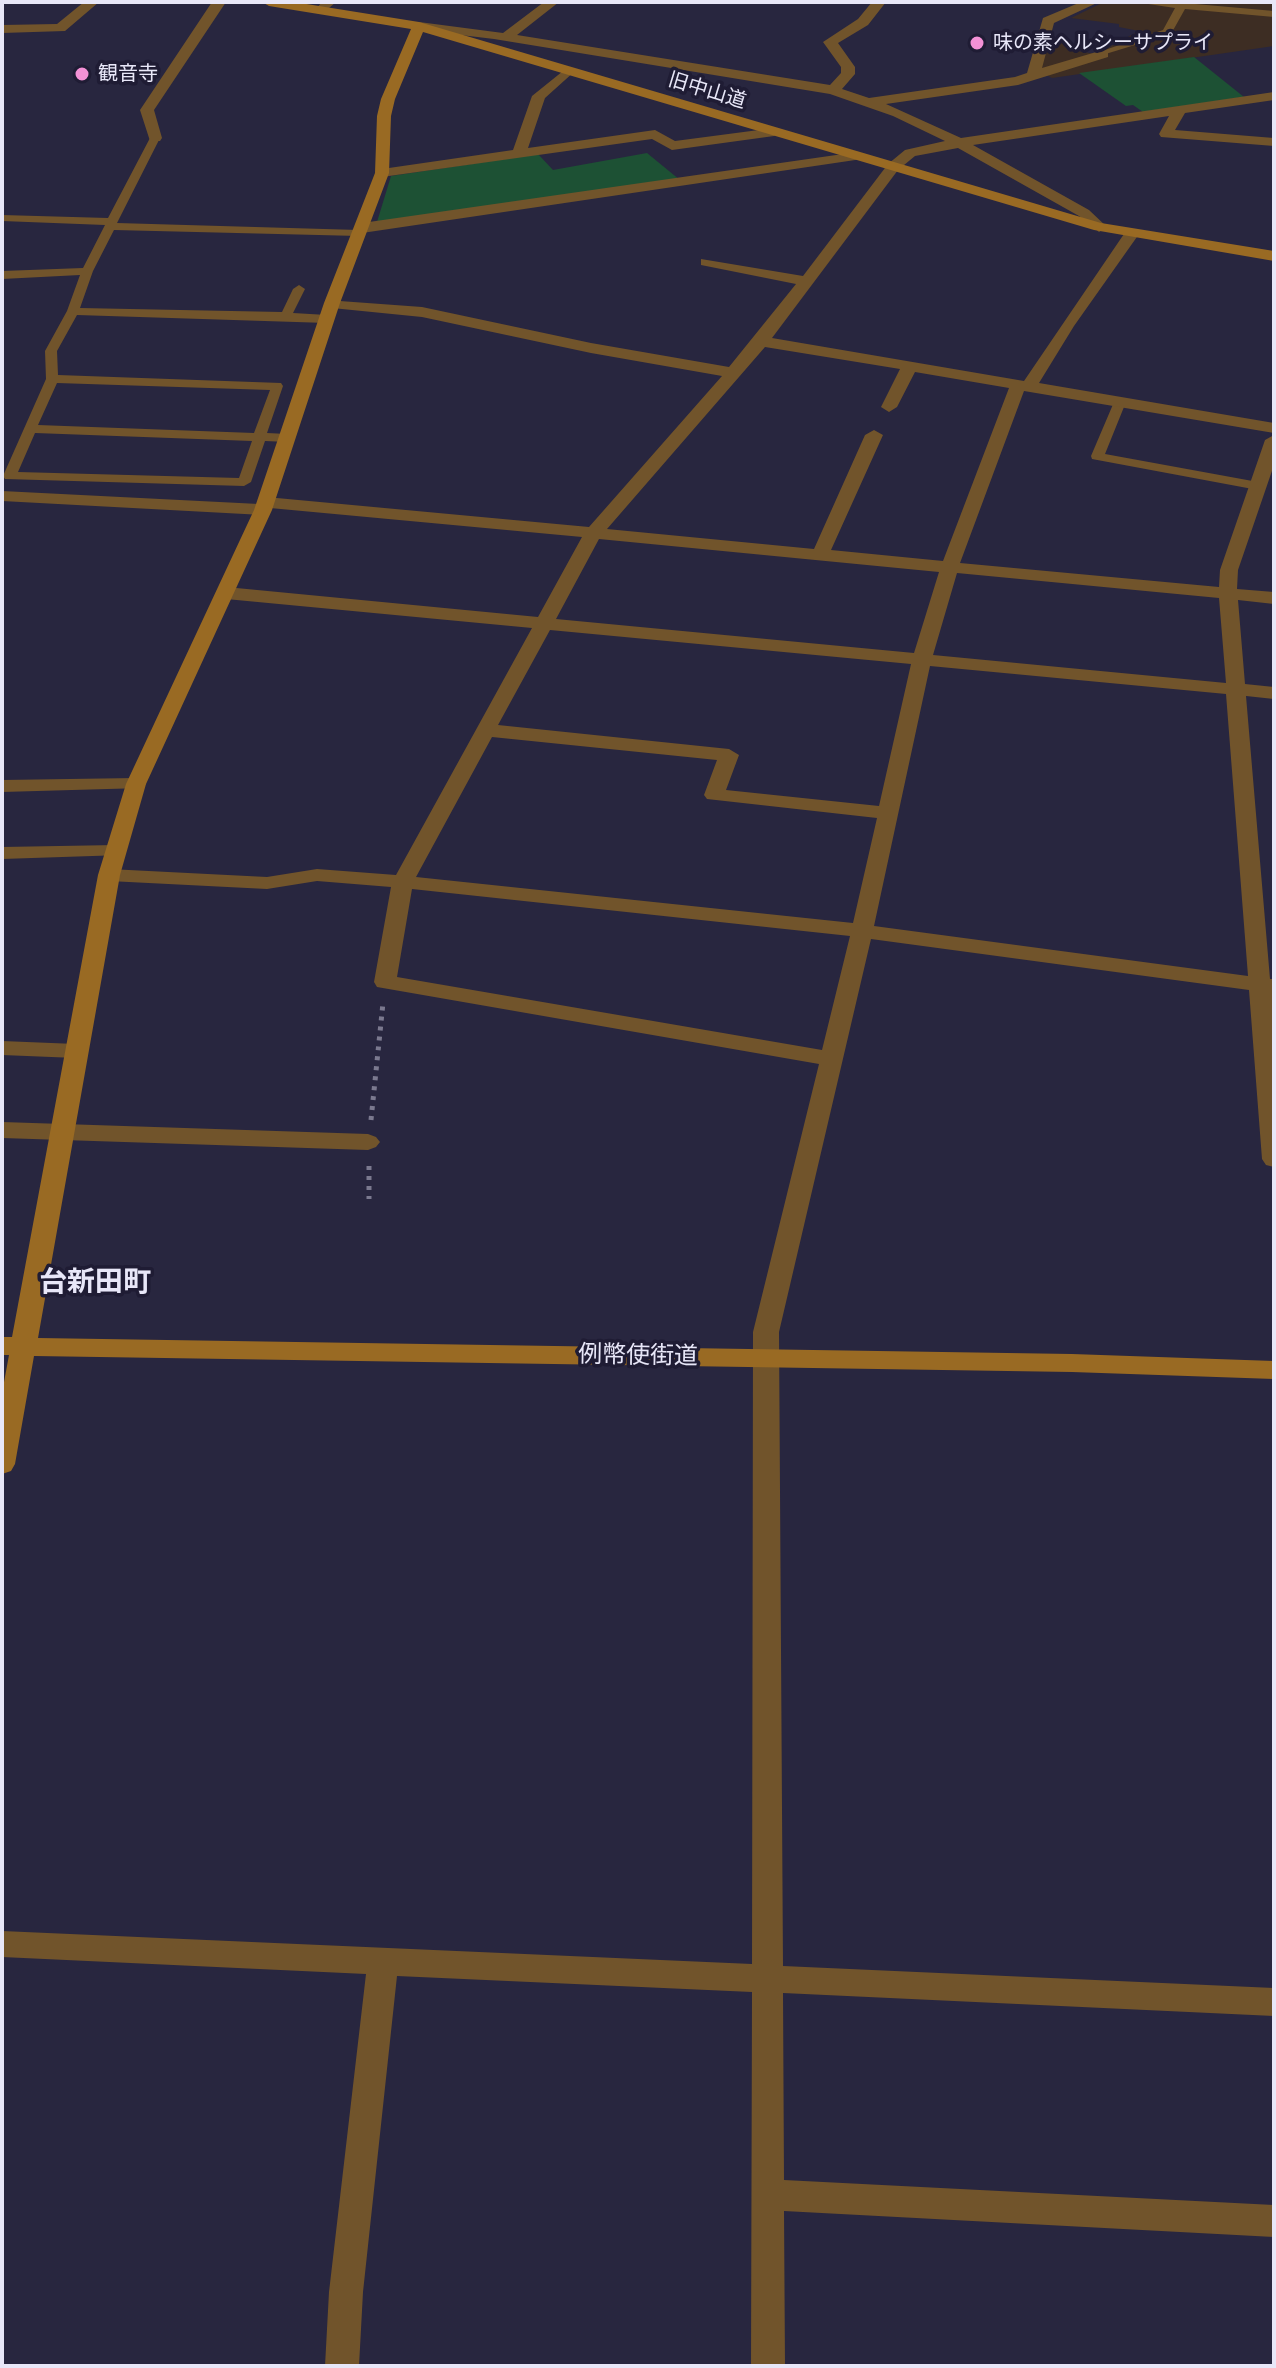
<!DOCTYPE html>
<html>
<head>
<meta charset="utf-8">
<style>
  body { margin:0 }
  #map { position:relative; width:1276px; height:2368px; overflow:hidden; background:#28263f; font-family:"PT Sans Narrow",sans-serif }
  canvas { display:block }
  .frame { position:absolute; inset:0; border:4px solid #e8e7f8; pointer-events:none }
</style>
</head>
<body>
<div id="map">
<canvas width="1276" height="2368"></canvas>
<div class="frame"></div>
</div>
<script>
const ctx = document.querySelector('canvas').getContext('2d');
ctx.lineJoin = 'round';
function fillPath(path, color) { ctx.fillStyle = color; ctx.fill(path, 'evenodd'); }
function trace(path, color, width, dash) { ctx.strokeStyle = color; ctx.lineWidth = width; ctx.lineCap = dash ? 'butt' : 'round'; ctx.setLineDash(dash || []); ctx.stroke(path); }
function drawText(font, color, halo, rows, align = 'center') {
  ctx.font = font + ' "PT Sans Narrow","Noto Sans JP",sans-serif'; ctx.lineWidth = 7; ctx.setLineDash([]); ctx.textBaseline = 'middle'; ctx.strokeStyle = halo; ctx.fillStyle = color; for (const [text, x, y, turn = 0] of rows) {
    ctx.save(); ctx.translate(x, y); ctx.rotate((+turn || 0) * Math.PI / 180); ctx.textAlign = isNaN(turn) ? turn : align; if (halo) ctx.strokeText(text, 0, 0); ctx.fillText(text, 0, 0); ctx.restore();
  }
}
fillPath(new Path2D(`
  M1104,2h170v44l-222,32 -14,-8 11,-29 24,3 -2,6 25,4 43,-23 -20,-4v-3l-48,-6z`), '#3d2d23');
fillPath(new Path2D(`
  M1194,57l50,40 -101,15 -10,-7 -7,1 -47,-33z
  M647,153l33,27 -303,42 14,-46 147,-22 15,16z`), '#1d5134');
trace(new Path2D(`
  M371,1120l12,-117
  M369,1166v33`), '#7b798f', 5, [4, 6]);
fillPath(new Path2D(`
  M1135,2h38l101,9v6l-89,-8 -14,25 -72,22v-4l64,-22 12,-22z
  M155,135l5,3 -43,85 242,7 6,3 -6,3 -245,-6 -21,41 -13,37 202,4 11,-23 6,-4 6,4 -12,24 34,2 6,4 -6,4 -250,-8 -20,36 1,24 223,8 2,3 -16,47 20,1 6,4 -6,4 -22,-1 -14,41 -7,4 -239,-7 -2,-3 43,-97 -1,-28 22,-40 13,-36 -78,4v-8l81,-3 22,-43 -103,-4v-6l106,3 42,-80zM57,383l213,7 -16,43 -216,-8zM35,433l217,8 -13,37 -221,-6z
  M1120,398l6,4 -21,52 153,28 7,4 -7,4 -166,-31 -1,-3 23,-54z`), '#71542b');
fillPath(new Path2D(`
  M84,2h15l-34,29 -63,2v-8l55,-1z
  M212,2h14l-72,108 8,28 -2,3h-10l-10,-31z
  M322,2h14l-14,12 -7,-4z
  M544,2h15l-42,33 313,50 11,-12v-6l-18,-25 35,-23 14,-17h14l-18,23 -30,18 17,24v7l-13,15 27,9 146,-21 12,-4 16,-55 38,-16h18l-45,21 -12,45 61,-18 5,1v6l-90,28 -132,19 75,34 313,-46v8l-89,13 -10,17 99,8v8l-113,-9 -2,-3 10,-18 -196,29 116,65 18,17 -8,5 -20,-16 -121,-68 -43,8 -17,14 -126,168 252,43 102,-150 5,-2 8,5 -65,92 -35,57 235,40v10l-250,-42 -64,172 259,24 1,-17 45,-130 9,-5v30l-36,105 -1,19 37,3v12l-36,-4 7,84 29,3v12l-28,-3 24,283h4v14h-2l2,174 -8,-2 -4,-6 -13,-169 -378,-51 -92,393 4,634 491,22v28l-491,-23 1,187 490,25v32l-490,-26 1,155h-34l1,-374 -355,-16 -34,316 -4,74h-34l4,-74 37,-318 -364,-17v-26l750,33 1,-632 66,-268 -442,-77 -3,-5 17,-95 -74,-6 -50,8 -158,-8 -11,-6 11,-6 158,8 50,-8 79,6 136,-247 -306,-29 -9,-6 9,-6 312,30 44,-80 -312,-29 -1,6 -6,1 -261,-14v-10l257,13 1,-6 6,-1 323,30 133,-151 -131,-23 -169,-36 -90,-9 -6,-2v-6l96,7 169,36 138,24 67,-83 -95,-19v-6l102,17 85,-112 17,-14 40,-9 -52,-25 -63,-22 -336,-55 -75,-9 -7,-4 7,-4 84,11zM765,347l135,22 -19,38 8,5 8,-5 18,-35 94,16 -66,173 -112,-11 52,-115 -9,-5 -9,5 -51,114 -207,-20zM599,539l340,33 -25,81 -358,-34zM957,573l262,25 7,85 -293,-28zM550,630l361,34 -32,142 -153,-16 13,-35 -10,-6 -231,-24zM930,666l296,28 22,282 -374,-50zM492,737l225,23 -13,35 3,4 170,19 -24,105 -437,-46zM412,889l438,47 -28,114 -425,-73z
  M568,67l7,4 -30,27 -17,50 127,-18 20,11 99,-13 7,4 -7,4 -102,14 -20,-11 -270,38 -7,-4 7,-4 131,-19 19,-54z
  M857,152l7,4 -2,3 -500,74 -8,-5 8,-5z
  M136,778l10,6 -3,4 -141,4v-12z
  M116,845l7,2 3,4 -3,4 -121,4v-12z
  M2,1041l74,3 8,2 3,5 -3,5 -8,2 -74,-3z
  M2,1122l366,12 8,3 4,5 -4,5 -8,3 -366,-12z`), '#71542b');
fillPath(new Path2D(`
  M262,2h32l125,20 682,201 173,28v10l-180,-31 -671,-198 -28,67 -4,17 -2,57 -49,130 -68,207 -126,274 -26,91 -82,463 1034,16 202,7v18l-202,-7 -1038,-16 -19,108 -4,7 -9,3v-81l7,-38h-7v-18h10l86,-462 28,-91 128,-274 70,-207 51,-130 2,-57 4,-17 30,-70 -142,-23z`), '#996a23');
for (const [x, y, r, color] of [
  [977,43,8,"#f391d6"],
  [82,74,8,"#f391d6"]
]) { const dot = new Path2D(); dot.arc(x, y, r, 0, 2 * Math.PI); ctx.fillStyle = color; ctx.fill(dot); trace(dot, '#1f1c34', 3); }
drawText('20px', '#e8e7f8', '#1f1c34', [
  ["味の素ヘルシーサプライ",993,43],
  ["観音寺",98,74]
], 'left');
drawText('20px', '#e8e7f8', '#1f1c34', [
  ["旧中山道",707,91,17]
]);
drawText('24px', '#e8e7f8', '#1f1c34', [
  ["例幣使街道",638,1356,1]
]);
drawText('bold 28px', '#e8e7f8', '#1f1c34', [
  ["台新田町",95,1283]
]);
</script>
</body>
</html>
